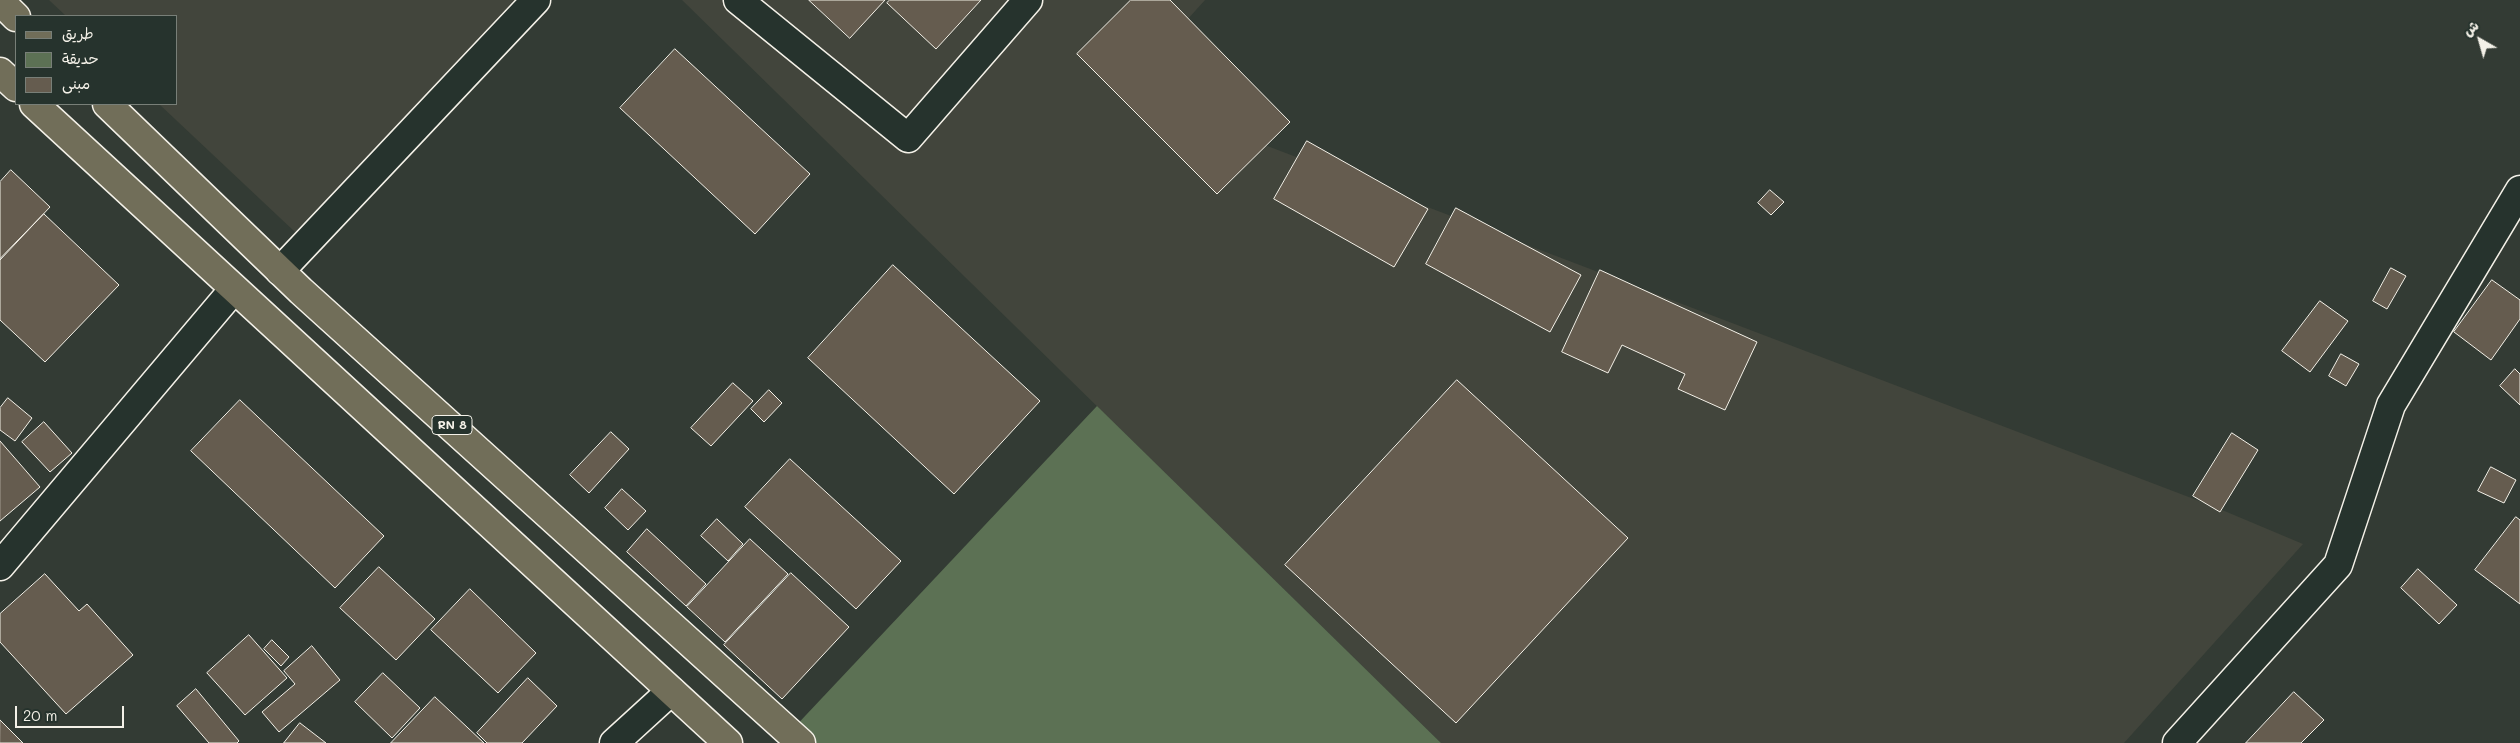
<!DOCTYPE html>
<html>
<head>
<meta charset="utf-8">
<style>
  body { margin:0 }
  #map { position:relative; width:2520px; height:743px; overflow:hidden; background:#333b34; font-family:Mali,"Playpen Sans Arabic",sans-serif }
  canvas { display:block }
  .legend { position:absolute; left:15px; top:15px; width:162px; height:90px; box-sizing:border-box; background:#26332d; border:1px solid #787f78; margin:0; padding:6px 9px; list-style:none; font-size:15px; color:#f4f1e8 }
  .legend li { display:flex; align-items:center; gap:10px; height:25px }
  .legend b { width:25px; border:1px solid #787f78 }
  .north { position:absolute; left:2455px; top:15px; width:50px; height:50px; -webkit-text-stroke:4px #26332d; paint-order:stroke; rotate:322deg; font-size:14px; font-weight:700; line-height:20px; text-align:center; color:#f4f1e8 }
  .north::after { content:''; display:block; margin:auto; width:18px; height:22px; background:#f4f1e8; clip-path:polygon(50% 0,100% 100%,50% 72%,0 100%) }
  .scale { position:absolute; left:15px; top:706px; width:109px; height:22px; box-sizing:border-box; border:2px solid #f4f1e8; border-top:0; padding-left:6px; font-size:15px; line-height:18px; white-space:nowrap; color:#f4f1e8; -webkit-text-stroke:4px #26332d; paint-order:stroke }
</style>
</head>
<body>
<div id="map">
<canvas width="2520" height="743"></canvas>
<ul class="legend">
<li><b style="height:6px;background:#716e59"></b>طريق</li>
<li><b style="height:14px;background:#5c7154"></b>حديقة</li>
<li><b style="height:14px;background:#655c4f"></b>مبنى</li>
</ul>
<div class="north">ش</div>
<div class="scale">20 m</div>
</div>
<script>
const ctx = document.querySelector('canvas').getContext('2d');
ctx.lineJoin = 'round';
function fillPath(path, color) { ctx.fillStyle = color; ctx.fill(path, 'evenodd'); }
function trace(path, color, width, dash) { ctx.strokeStyle = color; ctx.lineWidth = width; ctx.lineCap = dash ? 'butt' : 'round'; ctx.setLineDash(dash || []); ctx.stroke(path); }
function drawText(font, color, halo, rows, align = 'center') {
  ctx.font = font + ' Mali,sans-serif'; ctx.lineWidth = 4; ctx.setLineDash([]); ctx.textBaseline = 'middle'; ctx.strokeStyle = halo; ctx.fillStyle = color; for (const [text, x, y, turn = 0] of rows) {
    ctx.save(); ctx.translate(x, y); ctx.rotate((+turn || 0) * Math.PI / 180); ctx.textAlign = isNaN(turn) ? turn : align; if (halo) ctx.strokeText(text, 0, 0); ctx.fillText(text, 0, 0); ctx.restore();
  }
}
fillPath(new Path2D(`
  M49,0h468l-222,232 -136,-128h17v-88h-110z
  M682,0h523l-82,91 1092,416 88,37 -179,199h-683z`), '#42453c');
fillPath(new Path2D(`
  M1097,406l344,337h-640l-11,-11z`), '#5c7154');
const building = new Path2D(`
  M809,0h76l-35,38z
  M890,0h91l-45,49 -49,-46z
  M1131,0h39l120,122 -73,72 -140,-140z
  M675,49l135,125 -55,60 -135,-126z
  M1307,141l121,68 -34,58 -120,-68z
  M11,170l39,37 -50,53v-78z
  M1770,190l14,12 -13,13 -13,-12z
  M1456,208l125,67 -31,57 -124,-68z
  M44,214l75,71 -74,77 -45,-42v-61z
  M893,265l147,136 -86,93 -146,-136z
  M2391,268l15,8 -19,33 -14,-8z
  M1600,270l157,72 -32,68 -47,-21 7,-15 -63,-29 -14,28 -46,-21z
  M2492,280l28,20v19l-29,41 -37,-28z
  M2320,301l28,20 -38,51 -28,-21z
  M2341,354l18,10 -13,22 -17,-10z
  M2515,369l5,5v31l-20,-19z
  M1457,380l171,158 -172,185 -171,-158z
  M733,383l20,18 -42,45 -20,-18z
  M769,390l13,13 -18,19 -13,-13z
  M8,398l24,20 -17,23 -15,-11v-22z
  M240,400l144,136 -49,52 -144,-137z
  M44,422l28,31 -22,19 -28,-30z
  M611,432l18,17 -40,44 -19,-18z
  M2232,433l26,17 -38,62 -27,-16z
  M0,441l40,46 -40,34z
  M790,459l111,102 -45,48 -111,-102z
  M2491,467l25,13 -12,23 -26,-12z
  M622,489l24,22 -18,19 -23,-22z
  M2516,517l4,3v84l-45,-34z
  M717,519l26,25 -15,17 -27,-25z
  M647,529l59,55 -20,22 -59,-54z
  M750,539l38,35 -63,68 -38,-35z
  M379,567l56,52 -39,41 -56,-52z
  M2418,569l39,36 -18,19 -38,-36z
  M791,573l58,54 -67,72 -58,-54z
  M45,574l34,37 8,-7 46,51 -67,59 -66,-72v-28z
  M470,589l66,64 -38,40 -67,-63z
  M249,635l38,43 -42,37 -38,-42z
  M272,640l17,17 -8,9 -17,-17z
  M312,646l28,34 -61,52 -17,-20 33,-28 -11,-13z
  M383,673l37,35 -28,30 -37,-36z
  M528,678l29,28 -35,37h-35l-10,-10z
  M196,689l43,52 -2,2h-28l-32,-37z
  M2294,692l30,28 -23,23h-55z
  M435,697l49,46h-93z
  M0,720l23,23h-23z
  M300,723l26,20h-42z`);
fillPath(building, '#655c4f');
trace(building, '#f4f1e8', 1);
const minor = new Path2D(`
  M738,0l170,138 120,-138
  M280,271l256,-271
  M0,566l234,-277
  M614,743l57,-52
  M2177,743l161,-178 53,-160 129,-215`);
const major = new Path2D(`
  M0,1l16,16
  M0,72l16,15
  M34,104l694,639
  M107,104l194,187 500,452`);
trace(minor, '#f4f1e8', 31);
trace(major, '#f4f1e8', 31);
trace(minor, '#26332d', 28);
trace(major, '#716e59', 28);
for (const [x, y, w] of [
  [452,425,40]
]) { const box = new Path2D(); box.roundRect(x - w / 2, y - 9.5, w, 19, 4); ctx.fillStyle = '#26332d'; ctx.fill(box); trace(box, '#f4f1e8', 1); }
drawText('bold 12px', '#f4f1e8', null, [
  ["RN 8",452,425]
]);
</script>
</body>
</html>
